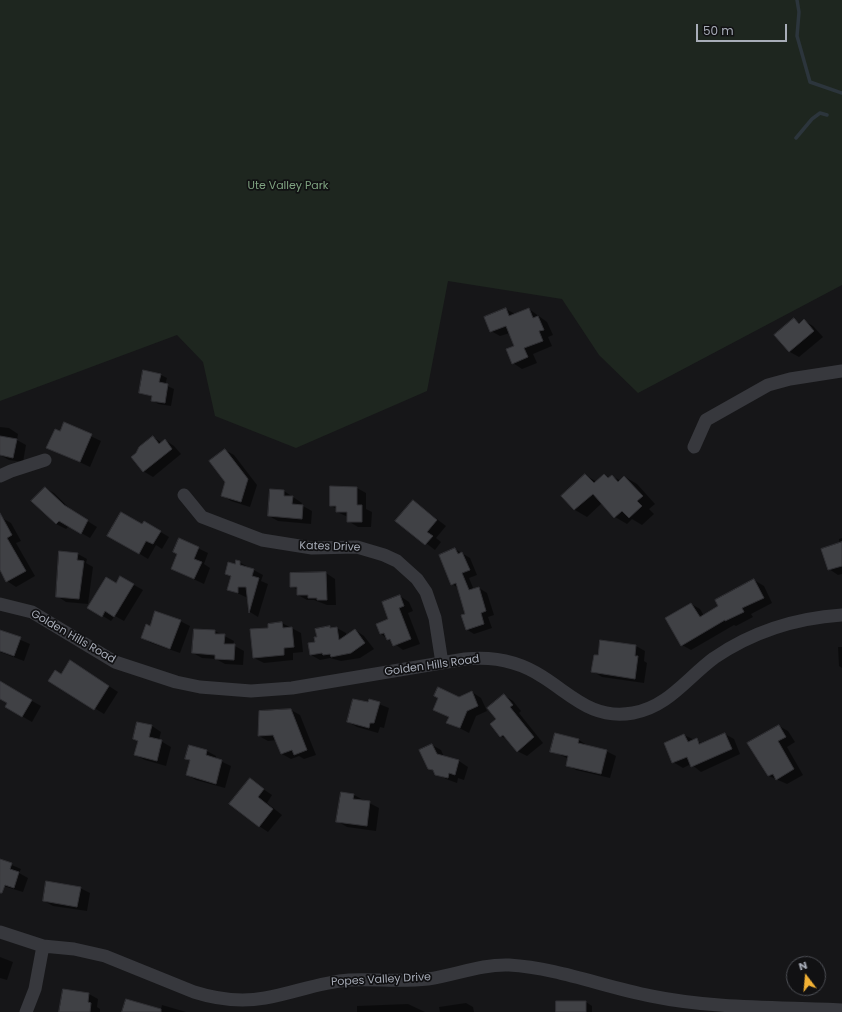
<!DOCTYPE html>
<html>
<head>
<meta charset="utf-8">
<style>
  body { margin:0 }
  #map { position:relative; width:842px; height:1012px; overflow:hidden; background:#161618; font-family:Poppins,sans-serif }
  canvas { display:block }
  .north { position:absolute; left:786px; top:956px; width:40px; height:40px; box-sizing:border-box; background:#111113; border:1px solid #4d4f55; border-radius:50%; rotate:344deg; font-size:11px; font-weight:700; line-height:16px; text-align:center; color:#a8adb8 }
  .north::after { content:''; display:block; margin:auto; width:14px; height:18px; background:#f2b134; clip-path:polygon(50% 0,100% 100%,50% 72%,0 100%) }
  .scale { position:absolute; left:696px; top:24px; width:91px; height:18px; box-sizing:border-box; border:2px solid #a8adb8; border-top:0; padding-left:5px; font-size:12px; line-height:14px; white-space:nowrap; color:#a8adb8; -webkit-text-stroke:3px #111113; paint-order:stroke }
</style>
</head>
<body>
<div id="map">
<canvas width="842" height="1012"></canvas>
<div class="north">N</div>
<div class="scale">50 m</div>
</div>
<script>
const ctx = document.querySelector('canvas').getContext('2d');
ctx.lineJoin = 'round';
function fillPath(path, color) { ctx.fillStyle = color; ctx.fill(path, 'evenodd'); }
function trace(path, color, width, dash) { ctx.strokeStyle = color; ctx.lineWidth = width; ctx.lineCap = dash ? 'butt' : 'round'; ctx.setLineDash(dash || []); ctx.stroke(path); }
function drawText(font, color, halo, rows, align = 'center') {
  ctx.font = font + ' Poppins,sans-serif'; ctx.lineWidth = 3.5; ctx.setLineDash([]); ctx.textBaseline = 'middle'; ctx.strokeStyle = halo; ctx.fillStyle = color; for (const [text, x, y, turn = 0] of rows) {
    ctx.save(); ctx.translate(x, y); ctx.rotate((+turn || 0) * Math.PI / 180); ctx.textAlign = isNaN(turn) ? turn : align; if (halo) ctx.strokeText(text, 0, 0); ctx.fillText(text, 0, 0); ctx.restore();
  }
}
fillPath(new Path2D(`
  M0,0h842v285l-204,108 -39,-38 -37,-56 -114,-18 -21,110 -131,57 -81,-32 -12,-54 -26,-27 -177,66z`), '#1e261f');
fillPath(new Path2D(`
  M506,309l9,5 14,-5 18,13 6,13 -5,2 4,9 -19,8 4,9 -15,6 -9,-6 2,-17 -5,-13 -10,3 -9,-5z
  M794,320l7,4 3,-3 9,5 10,11 -24,20 -9,-5 -15,-17z
  M161,375l6,3 -2,7 9,4 -3,17 -13,-2 -6,-4 1,-3 -13,-5z
  M65,424l36,17 -11,26 -42,-20 13,-14z
  M0,427l9,1 9,6 -1,6 9,5 -3,17 -14,-2 -9,-5z
  M153,437l9,6 3,-3 9,6 7,8 -28,23 -10,-6z
  M225,450l9,5 23,30 -7,22 -19,-6 -9,-6 4,-13z
  M585,475l12,7 7,-7 6,3 2,-2 9,5 4,-4 12,7 18,20 -6,5 5,5 -12,11 -10,-6 -5,5 -12,-7 -13,-14 -15,14 -12,-7 -12,-14z
  M331,487l26,1 9,5v16l6,3 -1,15h-13l-10,-6v-4l-11,-5v-3l-6,-3z
  M45,488l9,5 19,19 24,15 -7,11 -21,-12 -3,3 -10,-5 -23,-23z
  M284,491l18,12 -1,2 11,6 -1,13 -33,-3 -9,-5z
  M413,501l33,25 -10,12 5,4 -6,8 -38,-29z
  M2,518l9,5 10,18 -5,2 19,33 -19,11 -9,-6 -7,-13v-49z
  M144,522l25,15 -7,12 -6,-4 -8,14 -39,-24 33,-10z
  M842,538v36l-4,1 -9,-6 11,-25 -1,-5z
  M179,539l29,14 -4,11 6,4 -6,16 -32,-15 6,-15z
  M455,549l15,9 7,17 -8,3 5,12 5,-2 8,5 7,22 -6,2 4,11 -18,6 -8,-5v-14l-8,-27 -6,-4z
  M60,552l18,2 9,5 -1,4 7,4 -5,37 -22,-2 -9,-6z
  M239,562l24,13 -2,6 7,3 -10,33 -8,-5 -2,-14 -20,-9 4,-12 -6,-4z
  M326,573l9,6 1,26h-9l-13,-5h-7l-9,-5v-5l-7,-4z
  M120,577l23,13 -19,31 -9,-5 -4,5 -23,-14 28,-23z
  M754,580l10,6 8,17 -21,11 2,3 -17,9 -2,-1 -43,25 -9,-5 9,-41 9,5 4,7z
  M400,596l9,6 4,9 -5,2 12,31 -17,6 -22,-16 9,-14z
  M180,621l10,5 -10,27 -29,-10 -9,-5 8,-11z
  M282,623l19,10 2,19 -10,1v7l-29,3 -10,-5 16,-29z
  M337,628l9,5 1,3 8,-6 9,6 10,13 -14,9 -19,3 -11,-3 -10,2 -9,-5 5,-12z
  M0,631l30,13 -6,17 -24,-9z
  M215,631l19,10 -1,4 11,6 -1,14 -18,-1 -9,-5 -14,-1 -9,-5z
  M601,641l35,5 9,5 -1,10 3,2 -3,20 -42,-6 -10,-6 7,-15z
  M838,647h4v21l-3,-2z
  M80,667l38,25 -14,22 -54,-33z
  M0,683l41,23 -9,16 -26,-15 2,-4 -8,-5z
  M472,692l9,6 6,13 -11,5 -7,17 -21,-11 2,-4 -15,-8z
  M504,695l9,6 8,10 -2,2 24,30 -16,13 -10,-5 -8,-10 -8,-5 -3,-17z
  M369,700l20,8 -5,20 -4,-1 -2,6 -21,-6 -9,-5 20,-18z
  M291,710l9,5 16,40 -12,4 -5,-3 -8,3 -9,-5 -5,-14 -9,1 -9,-5z
  M152,726l9,6 -2,8 12,7 -5,19 -21,-6 -10,-5 4,-13 -5,-3z
  M779,726l9,5 7,11 -8,5 16,28 -16,9 -18,-8 -20,-33z
  M725,734l9,5 6,15 -39,18 -10,-8 -8,4 -10,-6 -8,-18 19,-9 19,9z
  M579,740l9,6 18,5 10,5 -6,22 -34,-8 -9,-5 2,-6 -17,-8z
  M432,745l9,5 3,7 15,4 9,6 -4,13 -6,-2 -1,5 -11,-4 -17,-11z
  M190,746l17,5 9,5v3l15,7 -6,22 -29,-8 -9,-5 4,-14 -5,-3z
  M250,780l22,15 -5,8 15,12 -14,17 -9,-6z
  M354,795l25,13 -3,23 -29,-4 -10,-6z
  M0,860l21,9 -2,4 9,5 -5,14 -23,-7z
  M80,888l10,5 -3,18 -34,-5 -9,-5z
  M0,957l13,5 -6,18 -7,-2z
  M89,994l9,5 -1,8 3,2v3h-40z
  M557,1002h29l6,4v6h-35z
  M466,1003l7,4 1,5h-34l-1,-5z
  M408,1004l17,8h-68v-6z
  M162,1005l24,7h-63l38,-2z`), '#0007');
trace(new Path2D(`
  M797,0l2,12 -2,24 13,46 32,11
  M796,138l16,-19 8,-6 7,2`), '#2c353c', 3.5);
const building = new Path2D(`
  M506,308l3,8 20,-8 4,10 5,-2 6,14 -5,1 4,10 -19,7 4,9 -16,7 -6,-15 8,-3 -8,-20 -16,6 -6,-15z
  M794,318l5,6 5,-5 10,12 -25,21 -15,-17z
  M143,370l18,4 -2,8 9,2 -3,19 -14,-2 1,-5 -13,-3z
  M64,422l28,12 -12,28 -34,-14 9,-19 5,2z
  M0,436l17,3 -4,19 -13,-3z
  M153,436l6,8 6,-5 7,10 -29,23 -12,-15 5,-4 3,-6z
  M225,449l23,30 -7,23 -20,-6 4,-14 -16,-21z
  M585,474l9,9 10,-9 4,4 4,-3 6,7 6,-6 19,20 -6,5 5,5 -13,12 -7,-7 -8,7 -21,-24 -19,16 -13,-14z
  M330,486l27,1v18h5v17h-15v-10h-11v-6h-6z
  M45,487l19,18 24,15 -7,14 -22,-13 -3,3 -25,-23z
  M270,489l14,1v6h9l-1,8 11,1 -1,14 -34,-3z
  M413,500l24,20 -10,12 6,4 -8,9 -30,-24z
  M121,512l21,12 2,-3 17,10 -8,13 -7,-3 -7,13 -32,-18z
  M0,513l12,22 -5,3 19,33 -20,11 -6,-12z
  M179,538l20,9 -5,12 8,3 -8,17 -23,-10 6,-15 -4,-2z
  M842,542v24l-14,4 -7,-21z
  M455,548l3,6 4,-2 8,18 -8,3 7,17 10,-3 7,24 -5,2 3,11 -18,6 -5,-15 4,-1 -9,-31 -5,2 -12,-30z
  M59,551l19,2 -1,7 7,1 -5,38 -23,-2z
  M236,560l4,1v4l14,4 -2,7 7,2 -10,35 -3,-26h-8v6l-11,-3 4,-14 -6,-2 3,-12 7,2z
  M326,572l1,28h-10v-2h-9v-3h-11v-8h-7v-14z
  M120,576l14,8 -20,33 -9,-6 -3,6 -15,-9 19,-31 10,6z
  M754,579l10,19 -22,10 2,4 -19,9v-1l-44,26 -16,-28 26,-15 9,14 18,-11 -3,-6z
  M400,595l4,11 -5,2 12,31 -18,7 -3,-7 -3,1 -3,-7 -4,1 -4,-10 12,-5 -6,-17z
  M155,611l26,9 -11,29 -29,-11 5,-14 4,2z
  M282,622l1,6 9,-1 2,20 -10,1v7l-31,3 -3,-29 18,-1v-4z
  M330,626v2l7,-1 2,13 16,-11 10,14 -14,10 -20,4 -1,-3 -7,1 -1,-2 -12,2 -2,-12 7,-1 -1,-5h3l-2,-8z
  M194,629l21,1v4h10l-1,10h11l-1,16 -19,-1v-4l-23,-2z
  M0,630l21,7 -7,19 -14,-5z
  M600,640l36,5 -1,11h3l-3,23 -44,-7 3,-17h4z
  M70,660l39,26 -15,24 -46,-29 7,-11 6,4z
  M0,681l32,19 -10,17 -17,-10 2,-4 -7,-4z
  M438,687l21,10 13,-6 6,15 -11,5 -7,17 -14,-5 3,-6 -16,-7 5,-12 -4,-2z
  M504,694l9,11 -3,2 24,30 -17,15 -14,-17 -3,2 -10,-13 6,-5 -9,-11z
  M353,699l15,3 1,-3 11,3 -6,21h-4l-1,5 -22,-6z
  M291,709l16,41 -13,5 -2,-5 -11,4 -8,-19 -15,1 1,-25z
  M137,722l15,3 -3,12 13,3 -5,21 -23,-6 4,-14 -5,-2z
  M779,725l7,12 -8,4 16,28 -18,11 -3,-6 -5,2 -21,-33z
  M555,733l24,6 -1,4 29,7 -6,24 -35,-8 2,-10 -18,-4z
  M725,733l7,16 -41,18 -4,-10 -15,6 -8,-20 20,-9 4,8 9,-4 2,6z
  M432,744l5,10 22,6 -4,15 -6,-2 -1,5 -13,-3 -2,-5 -5,-1 -9,-19z
  M189,745l18,5 -1,5 16,5 -6,24 -30,-9 4,-15 -5,-1z
  M250,778l14,11 -6,8 15,12 -14,18 -30,-23z
  M341,792l13,2 -1,5 17,2 -3,25 -31,-4z
  M0,859l12,4 -2,6 9,3 -5,16 -9,-3 -3,8h-2z
  M46,881l35,6 -4,20 -34,-6z
  M63,989l26,4 -1,9 3,1 -1,9h-31z
  M126,999l35,10v3h-39z
  M556,1001h30v11h-30z`);
fillPath(building, '#404145');
trace(building, '#303034', 1);
trace(new Path2D(`
  M694,447l12,-27 62,-35 22,-6 52,-8
  M0,476l11,-5 34,-11
  M184,495l18,22 60,23 50,8 45,-1 27,8 13,6 20,18 9,13 9,26 7,45
  M0,604l32,8 83,50 61,20 24,5 51,4 41,-3 173,-29c28,-3 54,2 78,18 30,19 50,43 90,36 35,-6 54,-35 81,-55 38,-26 83,-40 128,-43
  M0,932l43,14 31,3 31,7 89,36c22,7 48,10 71,6 29,-5 55,-16 84,-18 27,-1 53,2 79,-1 28,-4 53,-15 81,-14 49,3 95,22 142,31 63,13 128,11 191,14
  M26,1012l9,-23 8,-43`), '#37383d', 13);
drawText('11px', '#7fa381', '#111113', [
  ["Ute Valley Park",288,186]
]);
drawText('11px', '#a8adb8', '#111113', [
  ["Kates Drive",330,547,2],
  ["Golden Hills Road",73,637,30],
  ["Golden Hills Road",432,666,-8],
  ["Popes Valley Drive",381,980,-3]
]);
</script>
</body>
</html>
